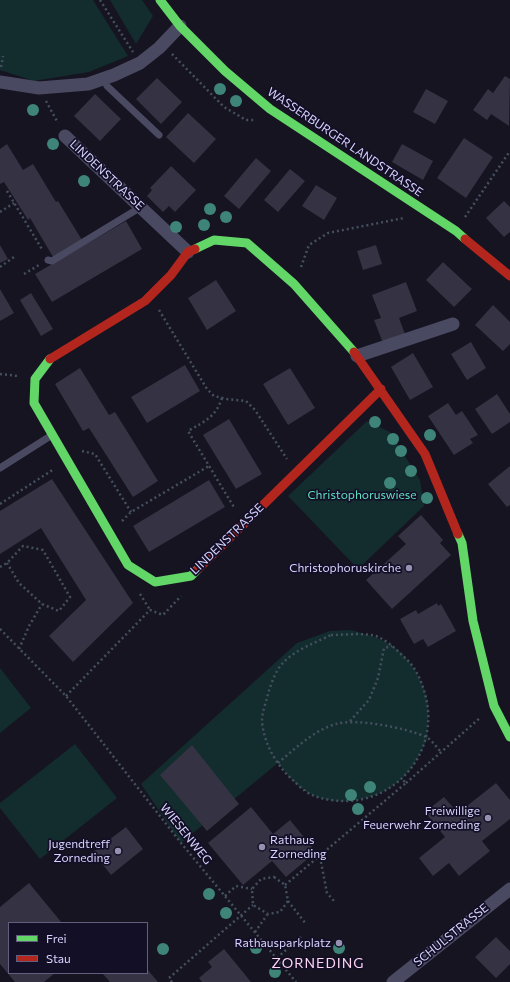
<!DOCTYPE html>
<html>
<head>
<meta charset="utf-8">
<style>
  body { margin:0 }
  #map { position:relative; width:510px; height:982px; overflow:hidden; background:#161421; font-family:Commissioner,sans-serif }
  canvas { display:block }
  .legend { position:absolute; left:8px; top:922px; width:140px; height:52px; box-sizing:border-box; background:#130f26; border:1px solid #625e7d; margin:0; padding:5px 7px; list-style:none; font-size:12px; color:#d9d4ff }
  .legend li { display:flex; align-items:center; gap:8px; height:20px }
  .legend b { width:20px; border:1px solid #625e7d }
</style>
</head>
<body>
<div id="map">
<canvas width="510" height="982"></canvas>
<ul class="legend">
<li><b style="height:5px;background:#63d668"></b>Frei</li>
<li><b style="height:5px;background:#b3261e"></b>Stau</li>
</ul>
</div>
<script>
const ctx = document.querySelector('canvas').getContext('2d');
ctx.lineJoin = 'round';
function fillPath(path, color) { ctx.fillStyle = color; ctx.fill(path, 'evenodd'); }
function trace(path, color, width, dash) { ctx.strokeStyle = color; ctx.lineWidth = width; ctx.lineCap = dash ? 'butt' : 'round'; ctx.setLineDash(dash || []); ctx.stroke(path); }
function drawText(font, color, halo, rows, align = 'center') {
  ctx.font = font + ' Commissioner,sans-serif'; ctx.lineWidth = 3.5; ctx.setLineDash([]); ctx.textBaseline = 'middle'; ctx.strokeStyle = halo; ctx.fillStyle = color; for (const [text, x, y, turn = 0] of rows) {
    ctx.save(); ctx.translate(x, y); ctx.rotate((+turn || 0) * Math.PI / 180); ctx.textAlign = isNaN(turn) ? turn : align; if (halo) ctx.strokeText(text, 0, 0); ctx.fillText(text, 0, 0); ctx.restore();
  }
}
fillPath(new Path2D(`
  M0,0h93l35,56 -39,16 -55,9 -34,-11z
  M110,0h32l11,16 -17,28z
  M367,421l23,11 30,48 4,26 -66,63 -70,-73z
  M351,630c15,4 27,7 40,15 19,11 35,39 37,60 1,6 0,12 0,18 -1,5 0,11 -1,16 -3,7 -8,17 -12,24 -21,35 -76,50 -110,28 -11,-7 -19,-18 -27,-28l-97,80 -40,-59 156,-141 33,-12z
  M0,668l31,40 -31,25z
  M75,744l42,54 -77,61 -40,-51v-5z`), '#132c2d');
fillPath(new Path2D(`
  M505,76l5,3 -1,47 -18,-12 -4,6 -14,-10 15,-21 5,4z
  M157,78l25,24 -21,22 -25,-25z
  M426,89l22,12 -13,23 -22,-12z
  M95,94l26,25 -21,22 -26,-25z
  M188,113l28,26 -22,24 -28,-26z
  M464,138l29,19 -27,41 -29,-20z
  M7,144l16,26 10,-6 23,38 2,-1 24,39 -29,17 -23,-39 -2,2 -24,-38 -4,2v-35z
  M402,144l31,17 -10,19 -31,-18z
  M256,158l15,13 -32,38 -15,-13z
  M171,166l25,24 -21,22 -6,-6 -6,6 -16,-16 5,-6 -2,-2z
  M290,169l15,12 -27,31 -14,-12z
  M316,185l21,13 -13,22 -22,-14z
  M504,201l6,6v25l-6,5 -18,-19z
  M126,221l16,28 -90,53 -17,-28z
  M0,245l8,14 -8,4z
  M376,245l6,19 -19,6 -6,-19z
  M443,262l29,27 -18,18 -28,-27z
  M216,280l20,31 -29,19 -19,-32z
  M406,282l11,29 -18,7 6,16 -22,9 -9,-23 7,-2 -9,-23z
  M0,289l14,24 -14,8z
  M31,293l22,36 -12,7 -21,-36z
  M493,305l17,17v22l-7,7 -28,-26z
  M471,342l15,26 -19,12 -16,-26z
  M413,353l20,34 -23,13 -19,-33z
  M185,365l15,26 -53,32 -16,-26z
  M80,368l29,47 6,-3 43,69 -25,16 -44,-69 -6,3 -28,-47z
  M290,368l25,40 -27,17 -25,-41z
  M497,394l13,20v8l-18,12 -17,-25z
  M448,403l8,12 6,-4 16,24 -8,4 3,4 -19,12 -26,-39z
  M229,419l33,55 -26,15 -33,-54z
  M510,466v39l-3,2 -19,-23z
  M52,479l81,124 -60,59 -24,-26 37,-36 -45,-72 -41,26v-43z
  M209,480l16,27 -76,45 -16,-26z
  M421,515l22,25 -3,3 11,12 -59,54 -26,-29 40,-36 -8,-8z
  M437,603l1,3 3,-2 15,27 -28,16 -5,-8 -9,5 -14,-25 16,-9 2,4z
  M192,745l47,59 -32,27 -47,-56z
  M496,783l14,17v19l-28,22 8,10 -31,25 -10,-13 -16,13 -14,-18 26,-21 -20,-25 19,-15 14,16z
  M251,807l22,27 17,-14 26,32 -30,25 -14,-16 -29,24 -35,-42z
  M126,827l17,22 -32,26 -18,-23z
  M29,883l33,40h-53v50h46l-11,9h-29l-15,-18v-57z
  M496,937l14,14v13l-14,14 -21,-21z
  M224,949l27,33h-49l-3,-4 13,-11 -4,-5z
  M147,969l11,13h-48l-8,-9h45z`), '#343243');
trace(new Path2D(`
  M100,0l33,52
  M172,54l52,53 22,13h10
  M1,67l2,-11
  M46,101l12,22
  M7,191l36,60
  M0,212l14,-9
  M465,217l45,-66
  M0,267l14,-10
  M301,267l8,-22 19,-12 76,-15
  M24,274l15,-9
  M159,310l48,79 7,7 13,3 19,2 9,9 32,49
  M0,374l18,2
  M222,398c-7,20 -17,23 -34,33l47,78
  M82,451l13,3 36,58
  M0,504l54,-35
  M122,521l9,-9 78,-46
  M0,567l7,-4 16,-17 20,4 27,47 -11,14 -17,-7 -23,-21 -12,-20
  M140,594l10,16
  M0,629l66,67 115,147 115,139
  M331,635c13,0 27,-2 40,0 11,1 24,13 32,21 12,10 18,23 22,38 16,56 -28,110 -85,107 -12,-1 -25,-3 -35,-10 -4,-3 -8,-7 -11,-10 -17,-14 -32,-40 -32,-63 1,-8 4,-16 6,-24 3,-10 7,-22 14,-30 12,-14 33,-21 49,-29z
  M19,649l10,-23 13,-22
  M66,696l84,-86 13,5 18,-19
  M350,721l19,-21 9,-22 6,-30 8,-2
  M278,763c18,-15 36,-33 58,-39 20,-6 71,4 90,13 6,3 11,11 15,15
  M406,783l75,-66
  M320,857l7,36 8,9
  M274,877l11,8 3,16 -8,11 -12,2 -15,-9 -1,-16 9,-10z
  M285,885l121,-102 -4,-4
  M225,896l11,-10 16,3
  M288,901l18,23
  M255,932l12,-17
  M277,958l26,-23
  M172,982l-3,-4 84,-73`), '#44505f', 2.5, [2, 3]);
trace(new Path2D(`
  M104,78l3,8 52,49
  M48,260l4,1 89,-54
  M0,468l52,-33`), '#4a4962', 7);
trace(new Path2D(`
  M0,82l39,6 49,-4 26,-9 26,-12 19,-15 21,-22
  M65,136l123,116
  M357,356l96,-32
  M393,982l117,-93`), '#4a4962', 13);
trace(new Path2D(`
  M160,0l20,26 45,45 45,38 186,122 9,8
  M195,249l19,-9 33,3 47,41 60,68
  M50,359l-15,20 -1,24 94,162 27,17 36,-6 7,-7
  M458,534l4,9 11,78 21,85 16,31`), '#63d668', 9);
trace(new Path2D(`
  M465,239l45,37
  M354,352l71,102 33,80
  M50,359l95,-58 26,-26 17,-23 7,-3
  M198,569l183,-180`), '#b3261e', 9);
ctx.fillStyle = '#3e8478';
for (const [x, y] of [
  [220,89],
  [236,101],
  [33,110],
  [53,144],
  [84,181],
  [210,209],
  [226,217],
  [204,225],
  [176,227],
  [375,422],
  [430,435],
  [393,439],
  [401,451],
  [411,471],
  [390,483],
  [427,498],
  [370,787],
  [351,795],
  [358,809],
  [209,894],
  [226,913],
  [256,948],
  [339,948],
  [163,949],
  [275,972]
]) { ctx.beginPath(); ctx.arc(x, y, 6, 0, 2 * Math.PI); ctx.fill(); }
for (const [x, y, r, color] of [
  [409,568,4,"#9591b1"],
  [488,818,4,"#9591b1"],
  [262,847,4,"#9591b1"],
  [118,851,4,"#9591b1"],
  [339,943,4,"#9591b1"]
]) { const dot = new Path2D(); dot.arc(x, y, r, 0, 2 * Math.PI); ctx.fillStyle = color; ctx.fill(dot); trace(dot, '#130f26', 1.5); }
drawText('12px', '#d9d4ff', '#130f26', [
  ["WASSERBURGER LANDSTRASSE",345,142,34],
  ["LINDENSTRASSE",107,175,43],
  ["LINDENSTRASSE",227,539,-44],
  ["WIESENWEG",186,834,51],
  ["SCHULSTRASSE",451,935,-39]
]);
drawText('12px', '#5fe0c0', '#130f26', [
  ["Christophoruswiese",362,495]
]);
drawText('12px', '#d9d4ff', '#130f26', [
  ["Christophoruskirche",401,568],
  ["Freiwillige",480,811],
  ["Feuerwehr Zorneding",480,825],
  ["Rathaus",270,840,"left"],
  ["Zorneding",270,854,"left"],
  ["Jugendtreff",110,844],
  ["Zorneding",110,858],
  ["Rathausparkplatz",331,943]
], 'right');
ctx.letterSpacing = '1px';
drawText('14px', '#ffd6f0', '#130f26', [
  ["ZORNEDING",318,963]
]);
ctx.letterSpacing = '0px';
</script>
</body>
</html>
